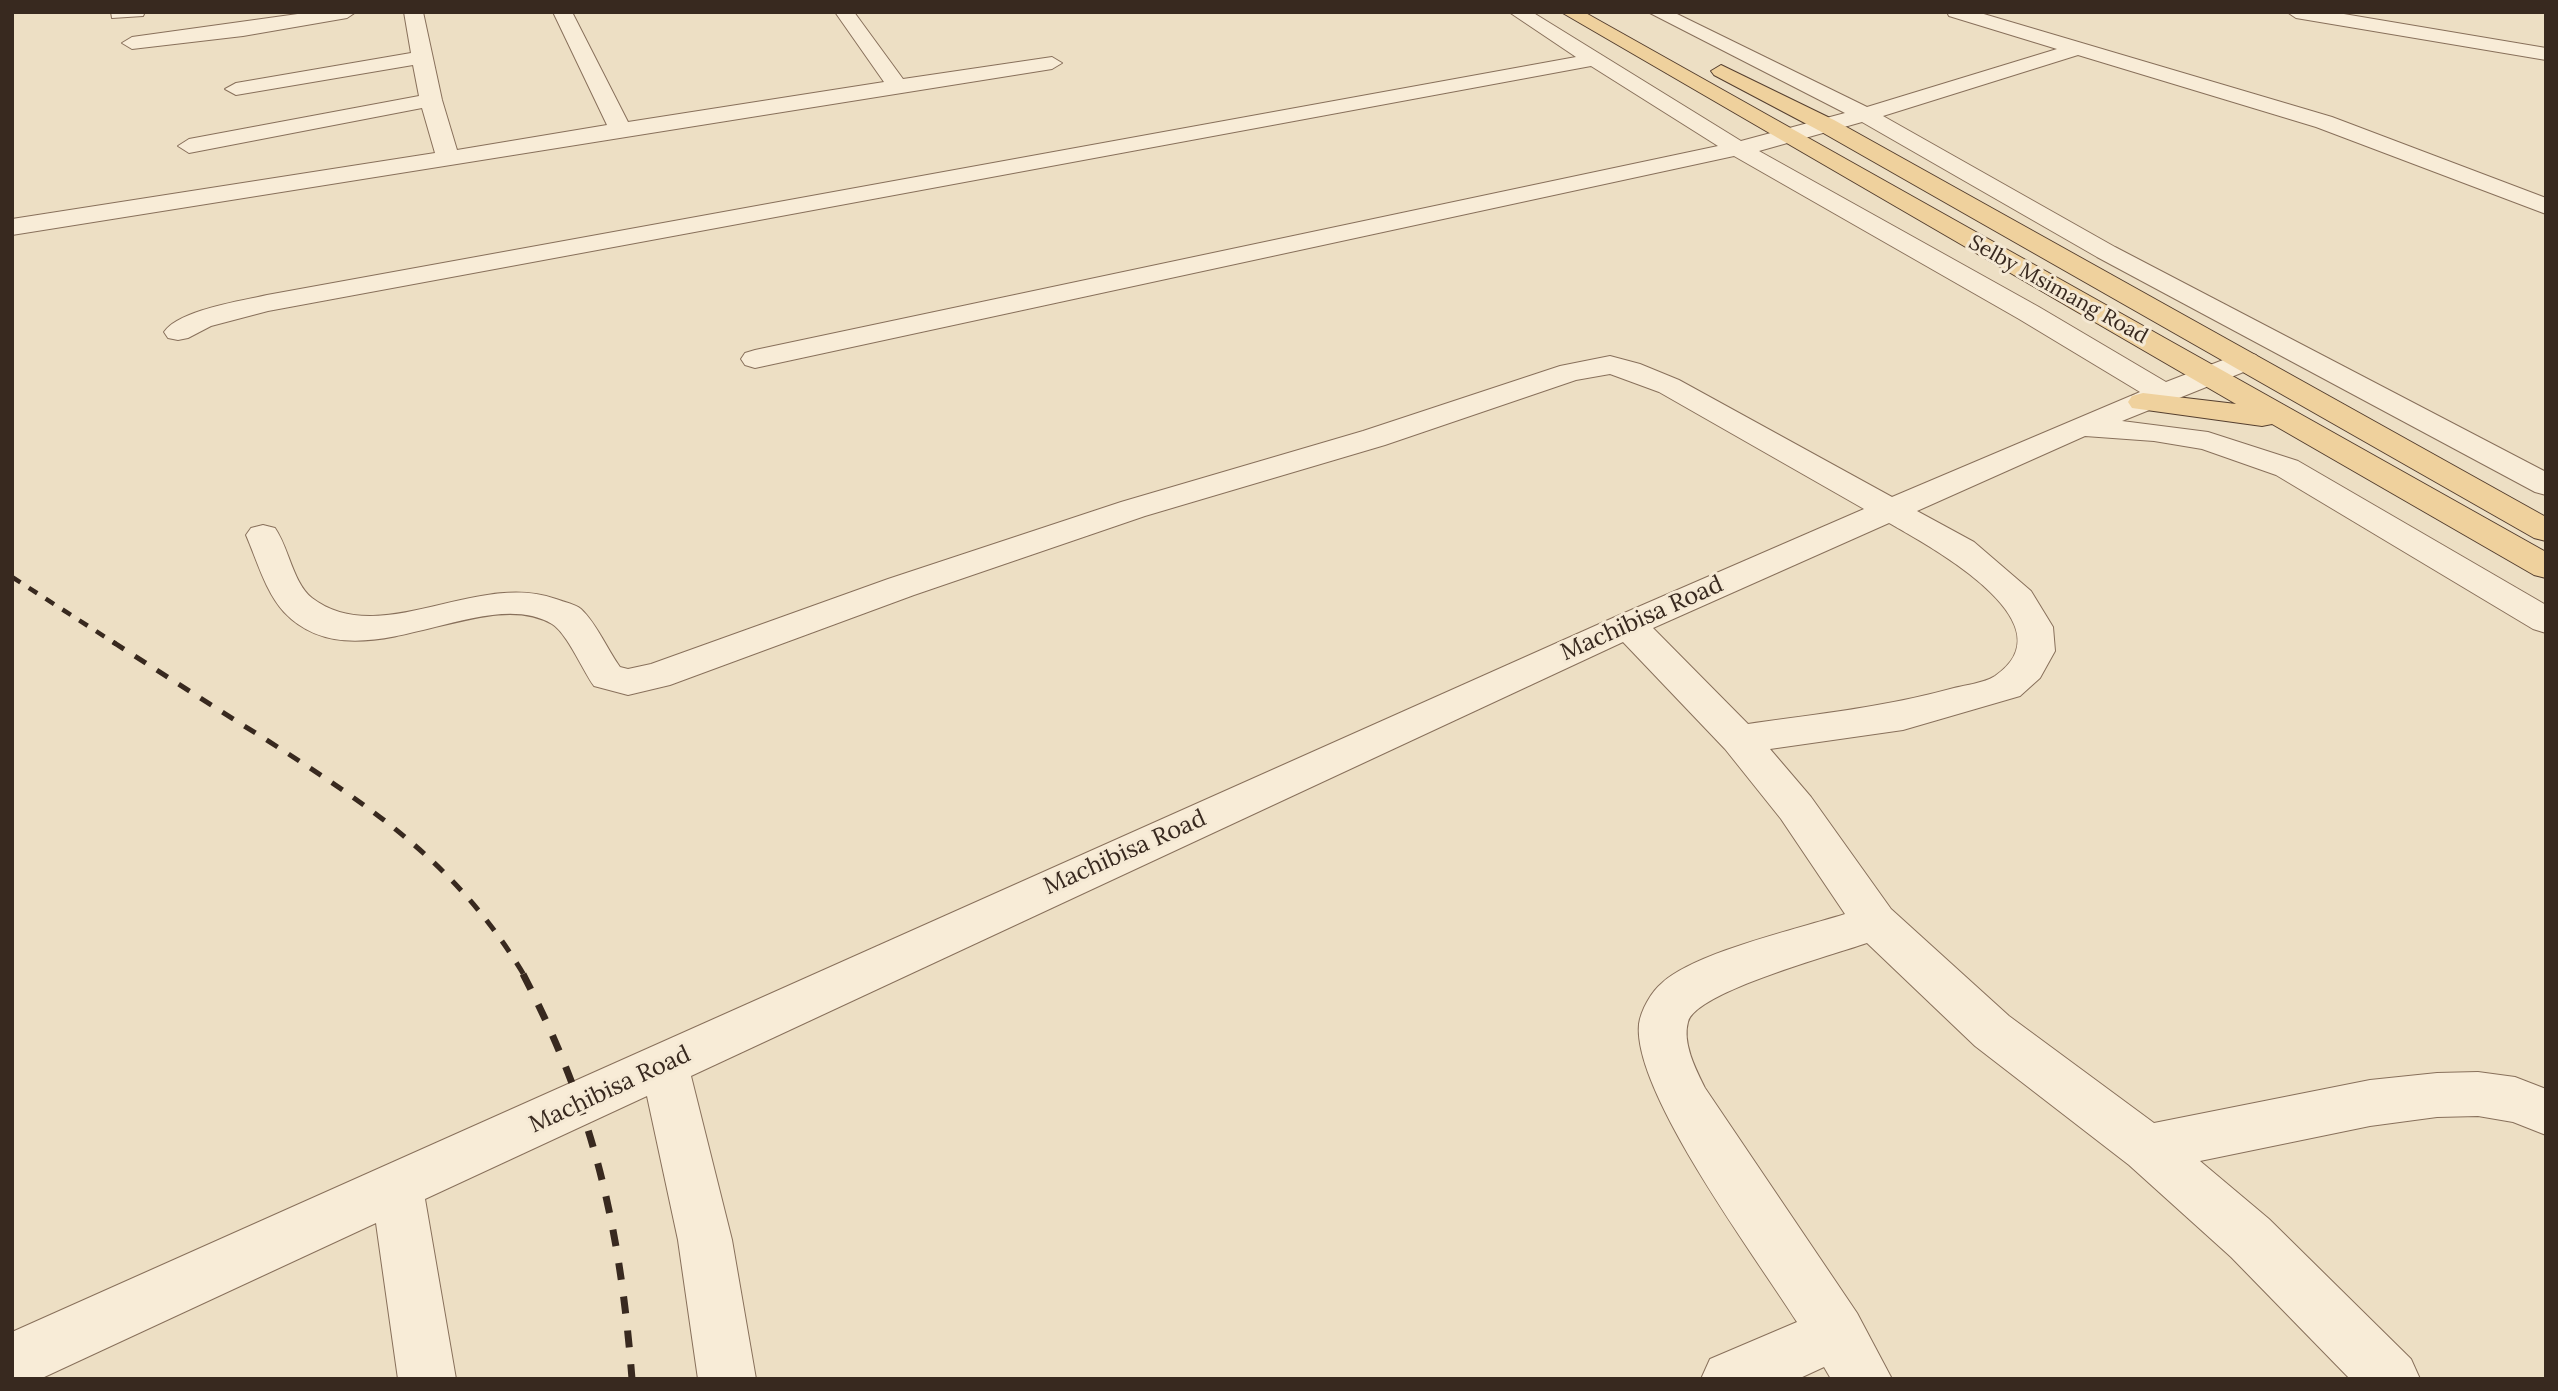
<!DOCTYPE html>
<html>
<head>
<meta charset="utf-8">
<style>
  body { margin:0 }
  #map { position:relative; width:2558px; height:1391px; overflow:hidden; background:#eddfc4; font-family:Lora,serif }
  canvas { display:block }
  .frame { position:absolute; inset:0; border:14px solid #38291f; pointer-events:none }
</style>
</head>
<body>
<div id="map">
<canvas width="2558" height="1391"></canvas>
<div class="frame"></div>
</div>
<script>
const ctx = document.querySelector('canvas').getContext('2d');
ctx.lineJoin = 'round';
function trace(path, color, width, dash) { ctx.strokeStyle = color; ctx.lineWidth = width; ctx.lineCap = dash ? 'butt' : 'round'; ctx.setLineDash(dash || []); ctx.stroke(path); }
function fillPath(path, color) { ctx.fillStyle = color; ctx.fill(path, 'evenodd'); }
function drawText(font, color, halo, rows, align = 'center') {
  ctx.font = font + ' Lora,serif'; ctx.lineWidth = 6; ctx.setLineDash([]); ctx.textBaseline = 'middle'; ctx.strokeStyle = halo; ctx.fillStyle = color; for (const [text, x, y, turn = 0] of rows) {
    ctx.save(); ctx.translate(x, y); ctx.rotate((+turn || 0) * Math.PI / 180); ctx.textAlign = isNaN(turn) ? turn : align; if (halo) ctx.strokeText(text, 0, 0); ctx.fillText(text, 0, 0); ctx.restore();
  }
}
const minor = new Path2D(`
  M111,12h34l-2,4 -31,2z
  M312,12h44l-9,6 -104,18 -111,13 -10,-6 10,-6z
  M404,12h19l19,88 15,50 150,-25 -54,-113h19l56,110 256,-40 -49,-70h19l49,67 149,-22 10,6 -10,6 -1040,166v-16l423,-66 -13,-45 -233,45 -11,-7 11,-7 230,-43 -6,-31 -177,30 -11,-6 11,-6 175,-30z
  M1509,12h23l209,129 104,-28 -197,-101h25l194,95 190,-58 -108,-33 -2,-4h30l355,105 214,81v16l-230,-87 -238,-72 -195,61 232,131 431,225v23l-11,-3 -438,-235 -235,-135 -103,29 280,156 127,75 70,-27 10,-3 10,3 4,6 -4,6 -134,54 86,11 90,29 248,144v28l-13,-4 -257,-154 -74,-26 -48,-8 -69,-5 -168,75 57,31 57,49 22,36 2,24 -15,27 -20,18 -117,34 -133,19 41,48 80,112 118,107 145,107 216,-43 67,-7 41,-1 37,5 31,12v46l-33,-13 -35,-6 -41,1 -67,9 -170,35 69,58 142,140 9,20h-70l-119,-122 -102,-92 -154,-119 -108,-103c-31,11 -172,49 -179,79 -6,21 8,48 17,66l152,225 35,66h-61l-7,-12 -26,12h-97l9,-20 87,-37c-39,-62 -165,-230 -158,-298 2,-14 12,-32 23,-41 34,-31 136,-54 183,-69l-64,-95 -56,-70 -102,-107 -932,434 41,164 24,139h-58l-20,-139 -31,-144 -222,103 31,180h-58l-22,-156 -336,156h-28v-47l1603,-715 249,-108 -205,-117 -49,-18 -34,6 -191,65 -240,71 -231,79 -244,90 -42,10 -34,-9c-11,-15 -27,-53 -42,-62 -71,-42 -195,65 -268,-12 -19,-21 -27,-52 -38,-77l5,-7 12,-3 12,3c14,20 18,55 37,70 68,52 165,-28 244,1 8,3 19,5 25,10 16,15 26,40 39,58l8,2 23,-5 237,-85 233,-77 242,-71 197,-65 50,-10 30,8 39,16 213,117 248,-105 -121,-73 -285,-163 -979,212 -10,-3 -4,-6 4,-6 10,-3 963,-204 -127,-80 -1323,245 -57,15 -23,12 -10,2 -10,-2 -4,-6c15,-22 77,-31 103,-37l1309,-238zM1889,523c40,23 184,100 106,153 -11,7 -29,9 -41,12 -68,19 -137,26 -206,36l-95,-96z
  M2287,12h45l214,36v12l-250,-42z`);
const major = new Path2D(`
  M1561,12h23l962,540v26l-12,-3 -262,-151 -10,2 -130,-18 -4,-6 4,-6 11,-3 93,11z
  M1721,65l113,55 712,397v24l-12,-3 -716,-408 -104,-55 -3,-4z`);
trace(minor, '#88705b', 2);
trace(major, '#553f2f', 2);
fillPath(minor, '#f8ecd7');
fillPath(major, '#efd19d');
trace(new Path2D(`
  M12,577l104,67`), '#38291f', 4.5, [10, 10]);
trace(new Path2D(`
  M113,642c50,32 99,64 149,95 108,69 195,126 262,238`), '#38291f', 5, [13, 13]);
trace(new Path2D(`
  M523,974c71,137 97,252 109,405`), '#38291f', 7, [17, 17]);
drawText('21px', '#38291f', '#f5e9d4', [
  ["Selby Msimang Road",2058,290,29]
]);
drawText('24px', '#38291f', '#f5e9d4', [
  ["Machibisa Road",1642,619,-24],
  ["Machibisa Road",1125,853,-24],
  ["Machibisa Road",610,1090,-25]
]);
</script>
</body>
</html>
